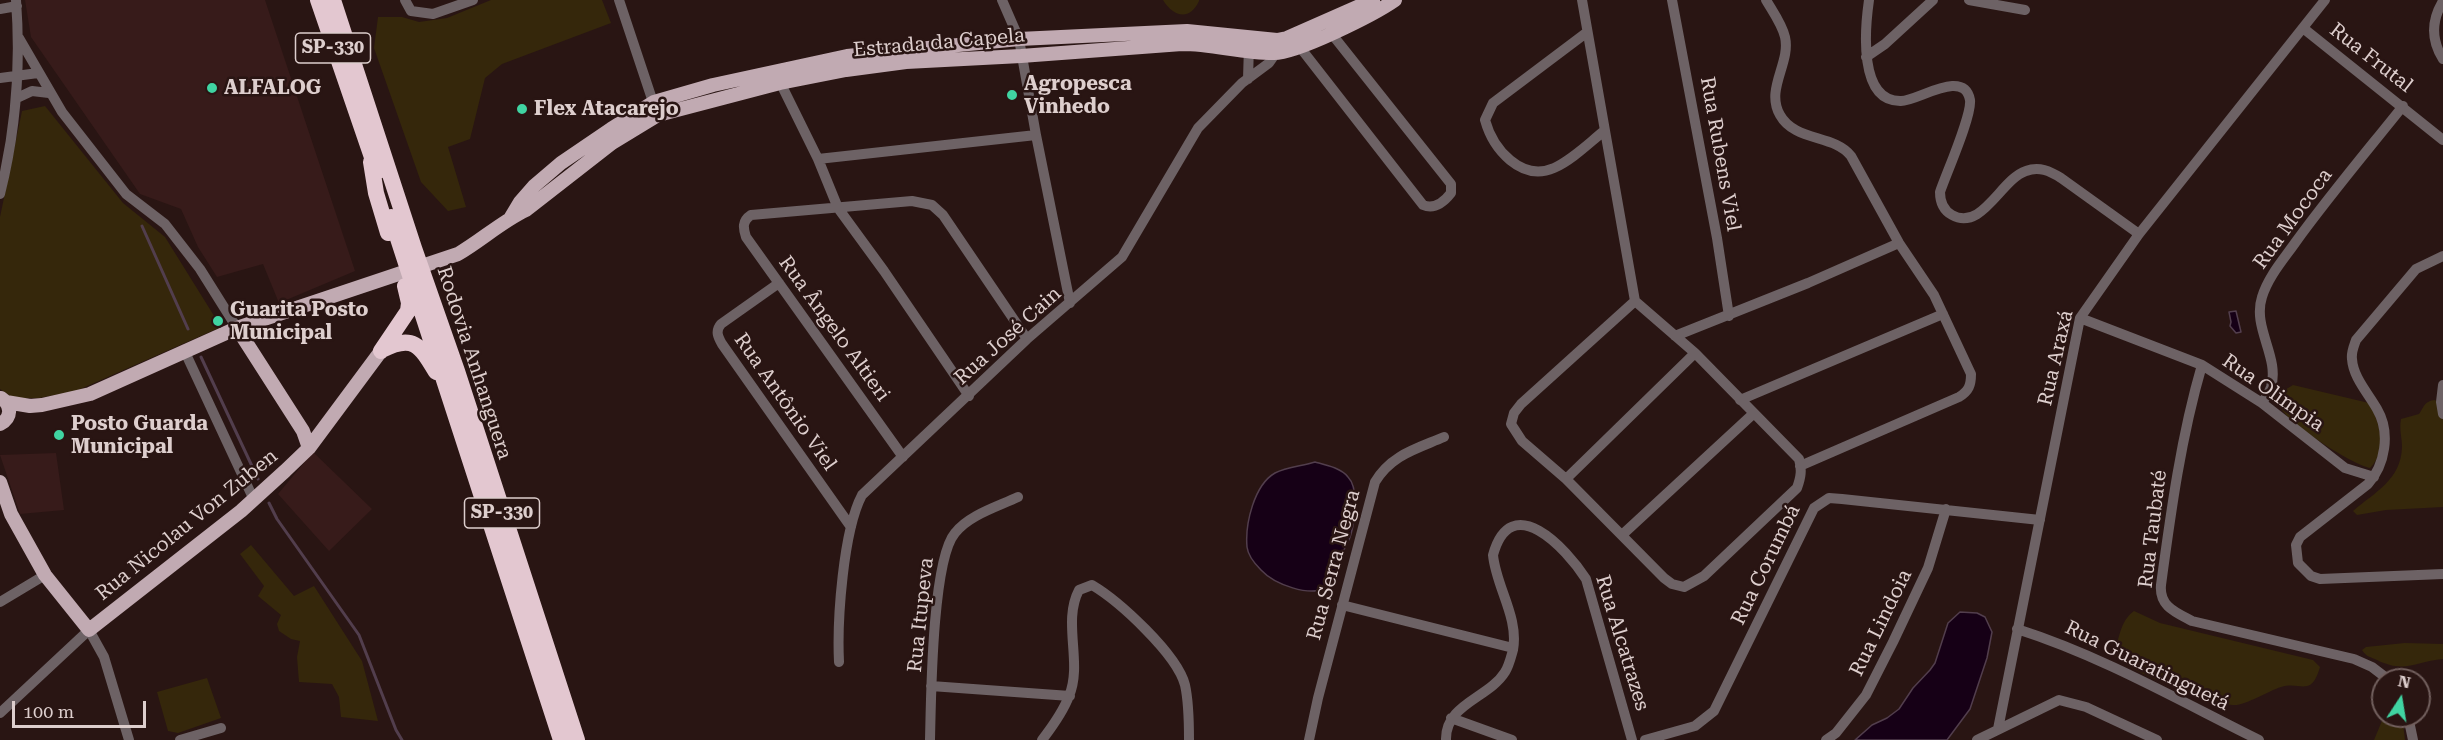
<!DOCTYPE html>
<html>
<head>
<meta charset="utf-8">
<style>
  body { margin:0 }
  #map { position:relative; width:2443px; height:740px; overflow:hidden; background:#291513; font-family:"Roboto Serif",serif }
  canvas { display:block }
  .north { position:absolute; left:2371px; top:668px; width:60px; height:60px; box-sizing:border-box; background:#291513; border:2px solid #715f5d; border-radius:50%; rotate:12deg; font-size:16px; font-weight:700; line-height:24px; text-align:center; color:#ddcecd }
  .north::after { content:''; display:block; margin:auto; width:21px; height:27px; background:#40d4a2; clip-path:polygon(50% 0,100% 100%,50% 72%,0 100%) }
  .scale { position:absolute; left:12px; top:701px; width:134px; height:27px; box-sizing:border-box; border:3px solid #ddcecd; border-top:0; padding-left:8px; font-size:18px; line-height:21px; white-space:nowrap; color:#ddcecd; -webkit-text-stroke:4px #291513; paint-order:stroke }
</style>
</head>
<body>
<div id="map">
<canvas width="2443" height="740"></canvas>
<div class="north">N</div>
<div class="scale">100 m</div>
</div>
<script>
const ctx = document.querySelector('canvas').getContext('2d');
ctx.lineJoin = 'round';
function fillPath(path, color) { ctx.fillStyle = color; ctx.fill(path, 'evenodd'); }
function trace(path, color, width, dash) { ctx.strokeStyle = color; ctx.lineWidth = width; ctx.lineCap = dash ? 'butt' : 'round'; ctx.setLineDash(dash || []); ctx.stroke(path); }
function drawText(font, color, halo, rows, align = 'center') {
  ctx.font = font + ' "Roboto Serif",serif'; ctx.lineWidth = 5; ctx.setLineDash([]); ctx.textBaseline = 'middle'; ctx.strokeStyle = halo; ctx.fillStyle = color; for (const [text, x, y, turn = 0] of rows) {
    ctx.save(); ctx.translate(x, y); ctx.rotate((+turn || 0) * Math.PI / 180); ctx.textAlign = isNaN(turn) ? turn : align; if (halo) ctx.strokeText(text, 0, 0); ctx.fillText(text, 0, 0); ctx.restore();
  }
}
fillPath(new Path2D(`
  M25,0h240l90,271 -76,32 -16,-39 -46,13 -19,-30 -17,-38 -41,-15 -109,-157z
  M313,452l59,57 -43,42 -51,-57z
  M56,453l8,57 -44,4 -20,-59z`), '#371b1a');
fillPath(new Path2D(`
  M491,0h111l9,23 -109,41 -17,14 -15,61 -22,8 18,60 -18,4 -27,-29 -47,-134 4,-31h24l17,5 28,-4z
  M1163,0h36v1c-9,20 -26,16 -36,-1z
  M45,106l78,97 42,34 56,90 -145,64 -37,7h-26l-13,-9v-172l22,-106z
  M2293,385l76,18c11,19 19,48 1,65 -19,-4 -77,-42 -88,-58 -3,-6 0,-13 1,-19z
  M2435,400l8,8v99l-57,3 -29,5 -4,-4c22,-19 48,-31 49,-64 0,-9 -3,-18 -1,-28l18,-5c5,-7 5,-13 16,-14z
  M251,545l43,51 20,-10 48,75 16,60 -37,-4 -2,-20 -7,-13 -33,-2 -2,-25 3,-16 -9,-2 -12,-8 -2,-7 4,-9 -23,-19 6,-10 -24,-32z
  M2134,611l26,12 153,37 7,7c-9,31 -19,14 -39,20 -13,4 -36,19 -48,18 -21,-1 -107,-34 -119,-50 5,-16 6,-34 20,-44z
  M2405,643l38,1v15c-27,2 -38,15 -66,1 -6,-3 -11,-3 -15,-10l4,-3z
  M207,678l14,40 -43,15 -10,-2 -11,-39z
  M2384,716h18l3,24h-31z`), '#35270b');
const water = new Path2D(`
  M2236,311l5,21 -5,1 -6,-7 1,-4 -2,-10z
  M1315,462c11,3 26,6 33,15 11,11 7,43 3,57 -2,8 -8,16 -11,25 -3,9 -3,23 -12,28 -18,11 -54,-3 -67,-17 -6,-6 -13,-14 -14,-23 -2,-23 7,-62 28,-74 12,-6 28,-7 40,-11z
  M1960,612l17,1 8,4 7,15 -5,26 -17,51 -23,31h-92l17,-15 15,-7 12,-9 14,-21 17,-18 5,-7 13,-40z`);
fillPath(water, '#160016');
trace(water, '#523e4d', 1.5);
trace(new Path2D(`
  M142,226l46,103
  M201,357l57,122
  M269,503l8,16 82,116 37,95 6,10`), '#523e4d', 3);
trace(new Path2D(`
  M405,0l6,11 22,3 40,-14
  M619,0l36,108
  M1002,0l17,39 17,96 34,168
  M1582,0l53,301 60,52 104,106c3,11 2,18 -2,29l-93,88 -20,11 -12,-3 -8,-6 -98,-99 -44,-38 -11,-17 3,-11 7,-9 114,-103
  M1672,0l45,238 12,78
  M1766,0c7,12 16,24 19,37 6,26 -20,52 -5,78 15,27 54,19 71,41l48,87 35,52 37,79c0,11 -2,17 -12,23l-159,69
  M1869,0c-4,28 -11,102 32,101 17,0 63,-33 69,-1 2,16 -24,74 -30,92 0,9 3,18 12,23 30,17 49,-36 74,-44 13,-5 24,0 35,7l78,56
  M1969,0l56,10
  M2443,1c-12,20 -12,39 0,58
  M0,9l17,-3
  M2303,28l140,112
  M1586,33l-93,70 -8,17c8,29 36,62 69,48 18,-8 35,-25 50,-37
  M19,38l43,74 64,82 39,30 35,45 37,59
  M1299,46l124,159c12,5 21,-3 28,-12v-9l-120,-151
  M1866,57l19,-13 48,-44
  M777,76l41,83 20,49 46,63 85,125
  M0,78l38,-5
  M1248,79l1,-33
  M17,98l15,-7 17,2
  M818,159l218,-24
  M0,194c16,-64 21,-128 16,-194
  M2443,256l-27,13 -60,71c-2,6 -5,12 -4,19 1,18 16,34 25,50 14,24 8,56 -9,75l-68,53 -4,8 2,18 13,13 9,3 123,-5
  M779,283l-58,41c-6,7 -3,13 1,20l129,183
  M2080,318l122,47 60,38 83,65 29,9
  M1675,336l133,-53 91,-40
  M185,352l69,148
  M2202,365c-21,72 -31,146 -41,220 -2,21 14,27 31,36l162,38 18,8 17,13
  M2443,385l-2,17 2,12
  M1740,400l203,-86
  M2262,403c3,-5 7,-10 9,-16 9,-30 -19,-59 -9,-90 6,-20 21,-37 33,-54 34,-47 72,-92 108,-137
  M903,457l-157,-220c-3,-9 -4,-16 5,-22l161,-14 20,4 11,10 84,124
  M1566,479l129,-126
  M1622,535l131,-121
  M0,602l45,-27
  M1342,605l171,43
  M2017,629c85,27 163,72 242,111
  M839,662c-2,-41 4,-131 23,-167l165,-156 95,-82 76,-129 44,-45 27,-20 7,-10
  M931,686l139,10
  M0,713l89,-83 15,27 25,83
  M2408,716l5,24
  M1451,718l61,22
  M1998,729l82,-411 59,-84 186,-234
  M180,740l41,-12
  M930,740c1,-40 2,-180 25,-207 14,-18 42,-26 63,-36
  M1042,740c10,-13 21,-28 27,-44 14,-33 -7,-74 10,-106l13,-5c27,16 85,69 93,100 4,18 4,37 4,55
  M1309,740l9,-42 57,-216c16,-27 41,-33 69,-45
  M1446,740c-1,-36 43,-42 59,-68 4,-6 6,-15 8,-22 6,-33 -17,-63 -20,-95 18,-66 73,-7 93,24l46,161
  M1645,740l50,-14 19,-15 100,-203 15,-10 13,1 198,21
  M1826,740l10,-7 30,-38 27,-53 35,-74 18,-59
  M1977,740l82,-40 27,7 71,33`), '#6d6265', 10);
trace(new Path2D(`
  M511,217l9,-15 14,-16 27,-23 50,-34 43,-27 59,-17 134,-29 172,-17 168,-8 90,9 10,-2 86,-38
  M237,328l66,103 6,17
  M6,402l24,4 12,-1 48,-11 147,-66 221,-74c24,-14 43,-32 68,-44l86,-67 46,-28 122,-32 66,-13 60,-8 115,-6 161,-12c31,0 60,9 91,9 23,1 102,-39 122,-53
  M0,424c12,-6 12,-19 1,-26
  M0,482l11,32 34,61 44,55 152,-119 44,-40 24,-23 72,-97`), '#c1aab2', 14);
trace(new Path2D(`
  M318,0l59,172
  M333,0l81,248 43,123 120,369
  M371,162l5,31 12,40
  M391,217l170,523
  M382,350c31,-16 38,-5 54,22
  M381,351l27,-40 1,-8 -4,-17`), '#e3c7d0', 16);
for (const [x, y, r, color] of [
  [212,88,6,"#40d4a2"],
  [1012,95,6,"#40d4a2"],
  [522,109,6,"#40d4a2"],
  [218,321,6,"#40d4a2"],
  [59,435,6,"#40d4a2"]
]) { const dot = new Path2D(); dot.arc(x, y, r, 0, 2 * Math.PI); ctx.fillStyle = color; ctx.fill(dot); trace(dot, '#291513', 2); }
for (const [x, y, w] of [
  [333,48,75],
  [502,513,75]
]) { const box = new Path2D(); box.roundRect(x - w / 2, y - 15, w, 30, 4.5); ctx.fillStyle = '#291513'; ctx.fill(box); trace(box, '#ddcecd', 1.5); }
drawText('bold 18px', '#ddcecd', null, [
  ["SP-330",333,48],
  ["SP-330",502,513]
]);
drawText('20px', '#ddcecd', '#291513', [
  ["Estrada da Capela",939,43,-5],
  ["Rua Frutal",2371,58,38],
  ["Rua Rubens Viel",1720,154,80],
  ["Rua Mococa",2293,219,-54],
  ["Rua Ângelo Altieri",834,329,54],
  ["Rua José Cain",1008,336,-42],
  ["Rua Araxá",2056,358,-77],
  ["Rodovia Anhanguera",474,363,72],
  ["Rua Olimpia",2273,393,35],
  ["Rua Antônio Viel",785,402,55],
  ["Rua Nicolau Von Zuben",187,525,-39],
  ["Rua Taubaté",2153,529,-83],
  ["Rua Serra Negra",1334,565,-75],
  ["Rua Corumbá",1766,565,-64],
  ["Rua Itupeva",921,615,-84],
  ["Rua Lindoia",1881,623,-64],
  ["Rua Alcatrazes",1622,643,73],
  ["Rua Guaratinguetá",2147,666,26]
]);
drawText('bold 20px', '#ddcecd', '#291513', [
  ["Agropesca",1024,84],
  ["Vinhedo",1024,107],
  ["ALFALOG",224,88],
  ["Flex Atacarejo",534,109],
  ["Guarita Posto",230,310],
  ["Municipal",230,333],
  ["Posto Guarda",71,424],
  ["Municipal",71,447]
], 'left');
</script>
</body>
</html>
